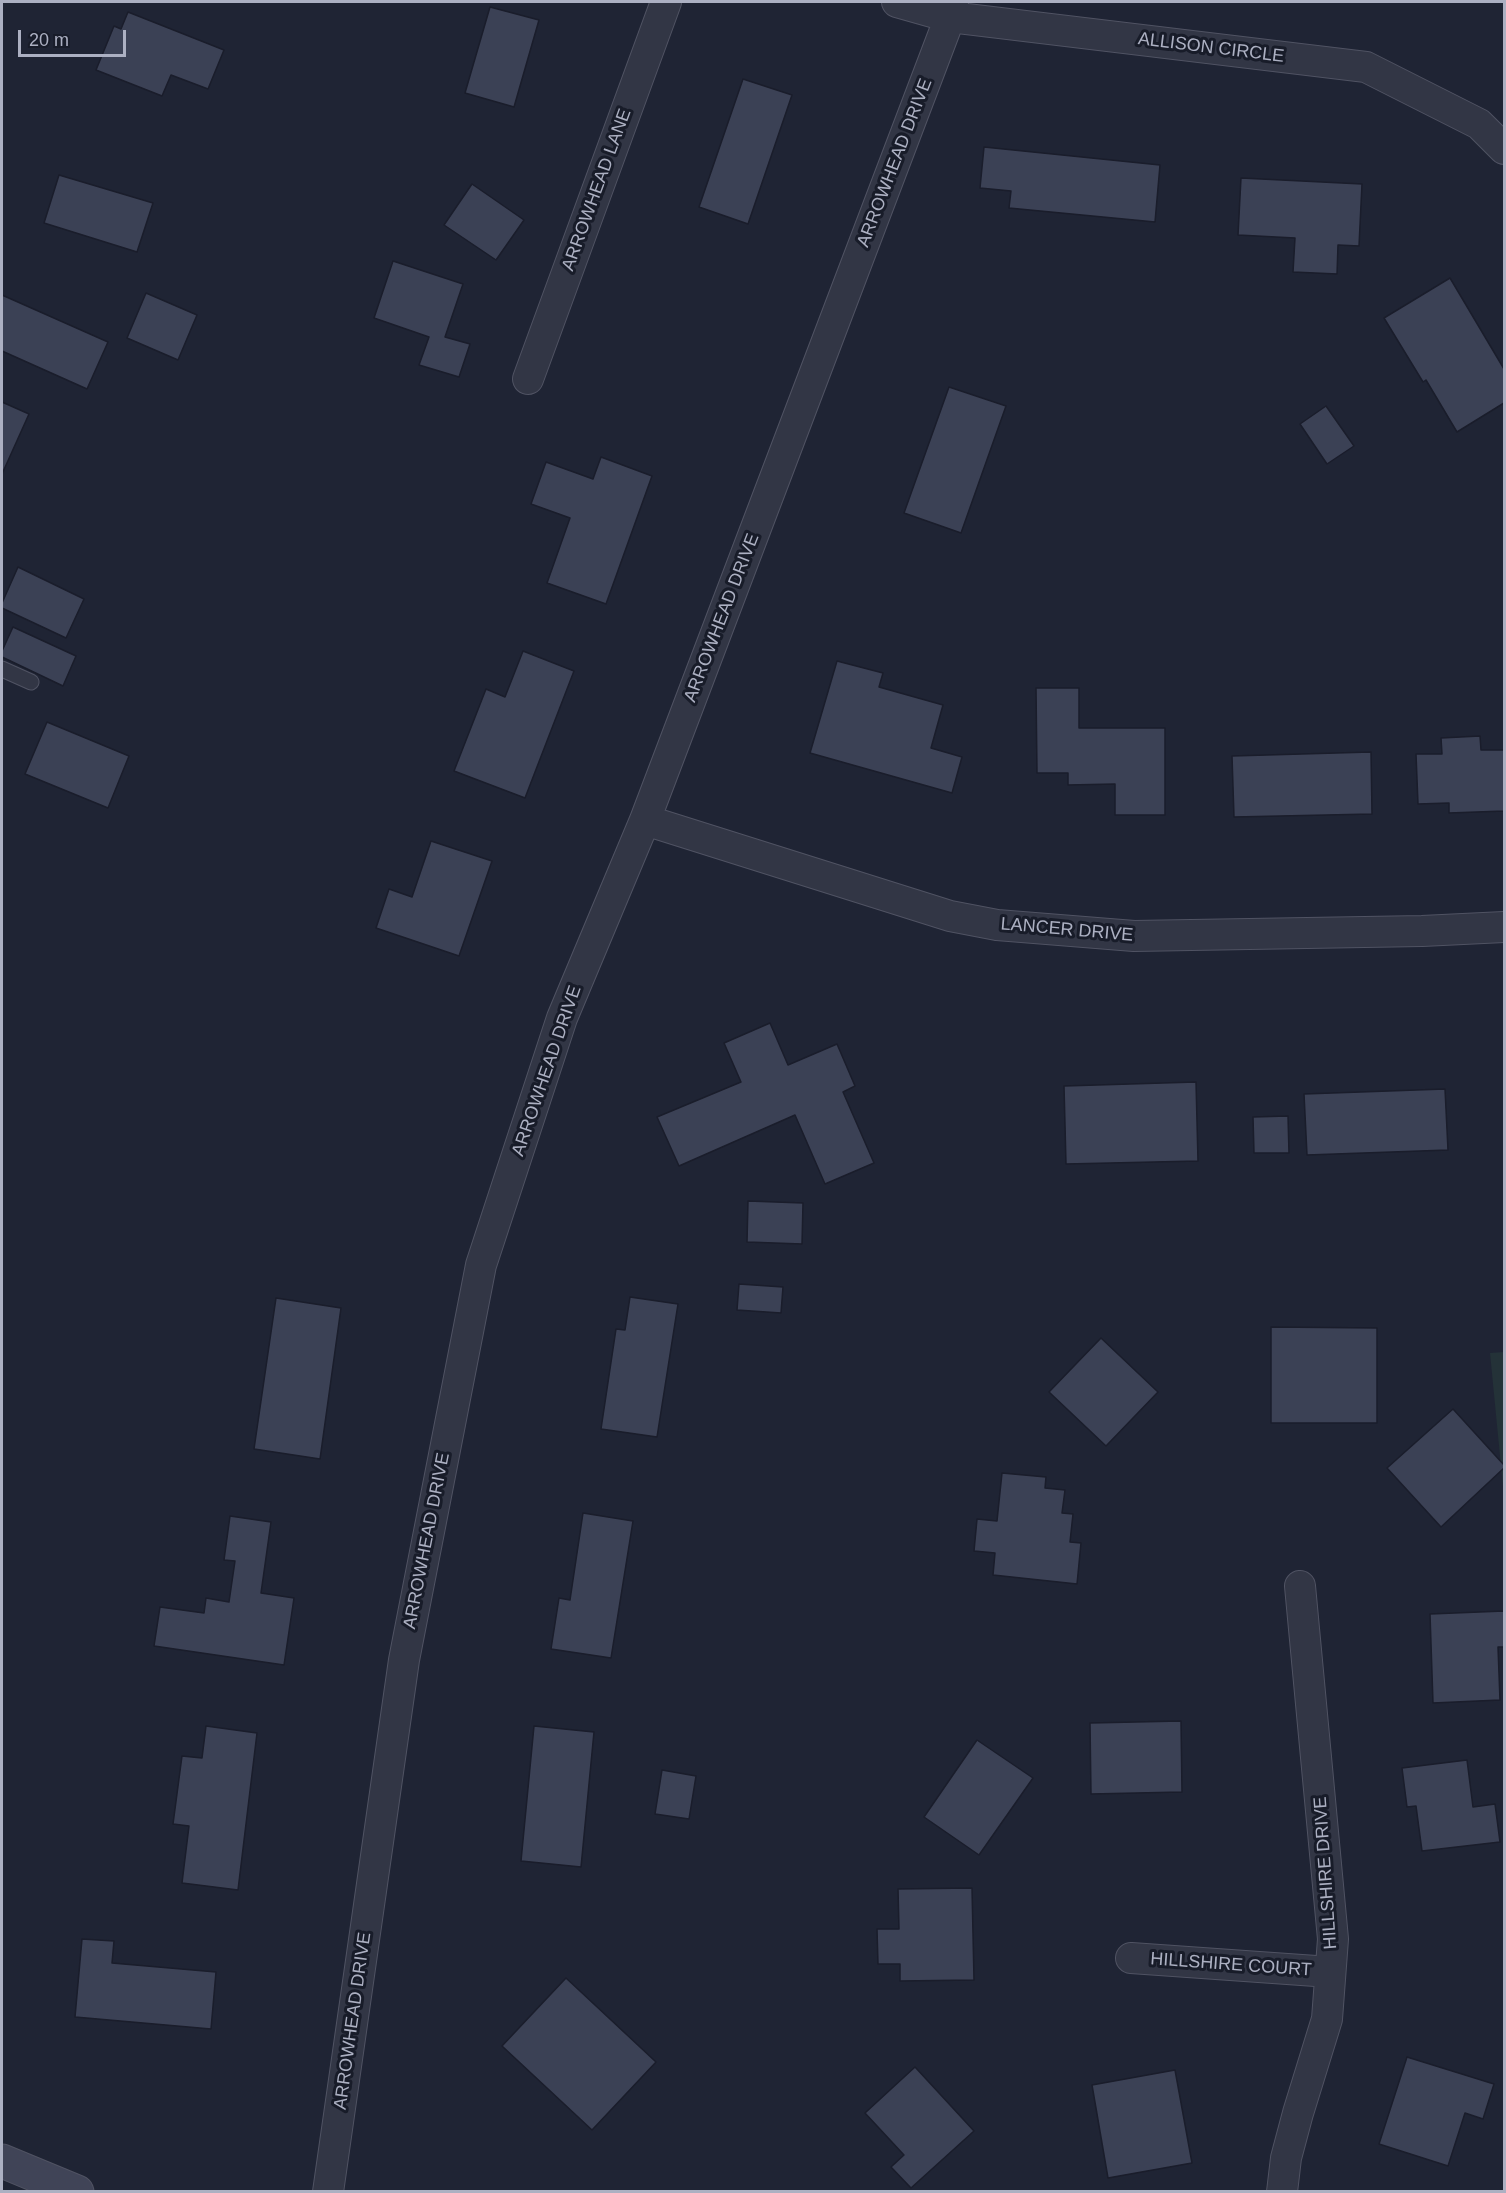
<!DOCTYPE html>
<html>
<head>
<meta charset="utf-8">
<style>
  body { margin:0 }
  #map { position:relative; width:1506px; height:2193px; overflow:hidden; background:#1f2434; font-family:Arial,sans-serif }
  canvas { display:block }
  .frame { position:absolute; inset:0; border:3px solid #acb0c2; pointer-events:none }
  .scale { position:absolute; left:18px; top:30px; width:108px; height:27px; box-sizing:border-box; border:3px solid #acb0c2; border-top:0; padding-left:8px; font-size:18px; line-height:21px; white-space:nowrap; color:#acb0c2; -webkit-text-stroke:4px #181c29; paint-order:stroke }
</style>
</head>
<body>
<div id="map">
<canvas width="1506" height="2193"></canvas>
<div class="frame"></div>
<div class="scale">20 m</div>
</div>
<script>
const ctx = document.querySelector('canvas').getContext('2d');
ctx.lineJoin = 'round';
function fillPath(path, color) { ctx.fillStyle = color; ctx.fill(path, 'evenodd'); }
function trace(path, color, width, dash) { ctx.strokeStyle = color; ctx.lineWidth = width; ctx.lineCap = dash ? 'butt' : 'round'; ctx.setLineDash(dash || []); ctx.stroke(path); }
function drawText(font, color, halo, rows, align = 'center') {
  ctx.font = font + ' Arial,sans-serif'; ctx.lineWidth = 6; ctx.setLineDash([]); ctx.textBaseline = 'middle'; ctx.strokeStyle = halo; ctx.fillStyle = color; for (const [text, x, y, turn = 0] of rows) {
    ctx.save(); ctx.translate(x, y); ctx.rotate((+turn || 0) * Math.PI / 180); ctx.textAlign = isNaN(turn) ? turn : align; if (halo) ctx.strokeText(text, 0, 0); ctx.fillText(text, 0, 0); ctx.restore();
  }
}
fillPath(new Path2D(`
  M1504,1352v145l-14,-144z`), '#243238');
const building = new Path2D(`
  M490,7l49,13 -25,87 -49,-14z
  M128,12l96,38 -16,39 -37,-14 -9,21 -66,-26 18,-44 7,3z
  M743,79l49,16 -44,129 -49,-17z
  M984,147l176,18 -5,57 -146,-14 2,-17 -31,-3z
  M59,175l94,28 -16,49 -93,-29z
  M1241,178l121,6 -3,62 -21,-1 -1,29 -44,-2 2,-34 -57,-3z
  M472,184l52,36 -28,40 -52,-35z
  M393,261l70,23 -18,53 25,7 -11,33 -40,-12 10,-28 -55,-19z
  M1450,278l54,91v34l-47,29 -31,-52 -3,2 -39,-64z
  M146,293l51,22 -19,45 -51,-22z
  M2,295l106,47 -21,47 -85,-38z
  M949,387l57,19 -45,127 -57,-20z
  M2,402l27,12 -27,60z
  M1326,406l28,40 -27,18 -27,-40z
  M601,457l51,19 -46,128 -59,-21 23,-65 -39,-14 15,-42 47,17z
  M18,567l66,32 -18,39 -64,-30v-5z
  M13,627l63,29 -13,30 -61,-29v-6z
  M523,651l51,20 -49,127 -71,-27 32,-82 19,8z
  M837,661l46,12 -4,14 64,18 -12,43 31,9 -10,36 -142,-40z
  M1036,688h43v40h86v87h-50v-31l-47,1v-12h-31z
  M47,722l82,34 -21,52 -83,-34z
  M1480,736l1,14h23v61l-55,2v-10l-31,1 -2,-50h26l-1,-16z
  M1371,752l1,62 -138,3 -2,-61z
  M431,841l61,20 -33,95 -83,-28 13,-39 23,8z
  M770,1023l18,42 49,-21 18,42 -12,6 31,71 -49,21 -30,-69 -116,51 -22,-49 84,-35 -17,-39z
  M1196,1082l2,79 -132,3 -2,-78z
  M1445,1089l3,61 -141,5 -3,-61z
  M1288,1116l1,37h-35l-1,-36z
  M748,1201l55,2 -1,41 -55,-2z
  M739,1284l44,3 -2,26 -44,-3z
  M630,1297l48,7 -21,133 -56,-8 15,-100 9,1z
  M276,1298l65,10 -21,151 -66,-10z
  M1271,1327l106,1v95h-106z
  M1101,1338l57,54 -52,54 -57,-54z
  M1453,1409l51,56v3l-63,59 -54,-59z
  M1002,1473l44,4 -1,11 20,2 -3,23 11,1 -3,28 11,1 -4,41 -84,-9 2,-22 -21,-2 3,-32 20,2z
  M583,1513l50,8 -22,137 -60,-9 8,-51 11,2z
  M230,1516l41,6 -10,71 33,5 -10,67 -130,-19 6,-39 44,6 2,-15 23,4 6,-41 -11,-1z
  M1504,1611v36h-6l2,53 -67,3 -3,-89z
  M1181,1721l1,71 -91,2 -1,-71z
  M206,1726l51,7 -19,157 -56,-7 7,-57 -16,-2 9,-68 20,2z
  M534,1726l60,6 -13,135 -60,-6z
  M977,1740l56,38 -54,77 -55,-38z
  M1467,1760l6,47 22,-3 5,38 -78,9 -6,-45 -9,1 -5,-39z
  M662,1770l34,6 -7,43 -34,-5z
  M972,1888l2,92 -74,1v-17h-22l-1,-35h22l-1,-40z
  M82,1939l32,2 -2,22 104,9 -5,57 -136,-12z
  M566,1978l90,84 -64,68 -90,-84z
  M1407,2057l87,27 -11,35 -18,-6 -17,53 -69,-22z
  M915,2067l59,64 -63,57 -20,-21 13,-12 -39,-42z
  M1175,2070l17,93 -84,15 -16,-93z`);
fillPath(building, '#3b4155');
trace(building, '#1a1d2b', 1.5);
const lane = new Path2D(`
  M2,669l29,13`);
const street = new Path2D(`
  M897,2l53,15 416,50 113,57 25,25
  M528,379l138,-377
  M645,820l305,96 47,9 137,11 288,-5 82,-4
  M1131,1958l199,14
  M328,2192l76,-532 77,-395 81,-247 83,-198 305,-803 3,-15
  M1282,2192l4,-34 12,-45 29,-94 6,-80 -33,-353`);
const secondary = new Path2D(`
  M2,2161l75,31`);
trace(lane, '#505363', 17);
trace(street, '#505363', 32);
trace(secondary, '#505363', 35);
trace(lane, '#323645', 15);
trace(street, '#323645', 30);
trace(secondary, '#404457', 33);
drawText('18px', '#acb0c2', '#181c29', [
  ["ALLISON CIRCLE",1211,48,7],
  ["ARROWHEAD DRIVE",895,163,-69],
  ["ARROWHEAD LANE",597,190,-70],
  ["ARROWHEAD DRIVE",722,618,-69],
  ["LANCER DRIVE",1067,930,5],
  ["ARROWHEAD DRIVE",547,1071,-71],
  ["ARROWHEAD DRIVE",427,1541,-79],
  ["HILLSHIRE DRIVE",1326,1873,-94],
  ["HILLSHIRE COURT",1231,1965,4],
  ["ARROWHEAD DRIVE",353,2021,-82]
]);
</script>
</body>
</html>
